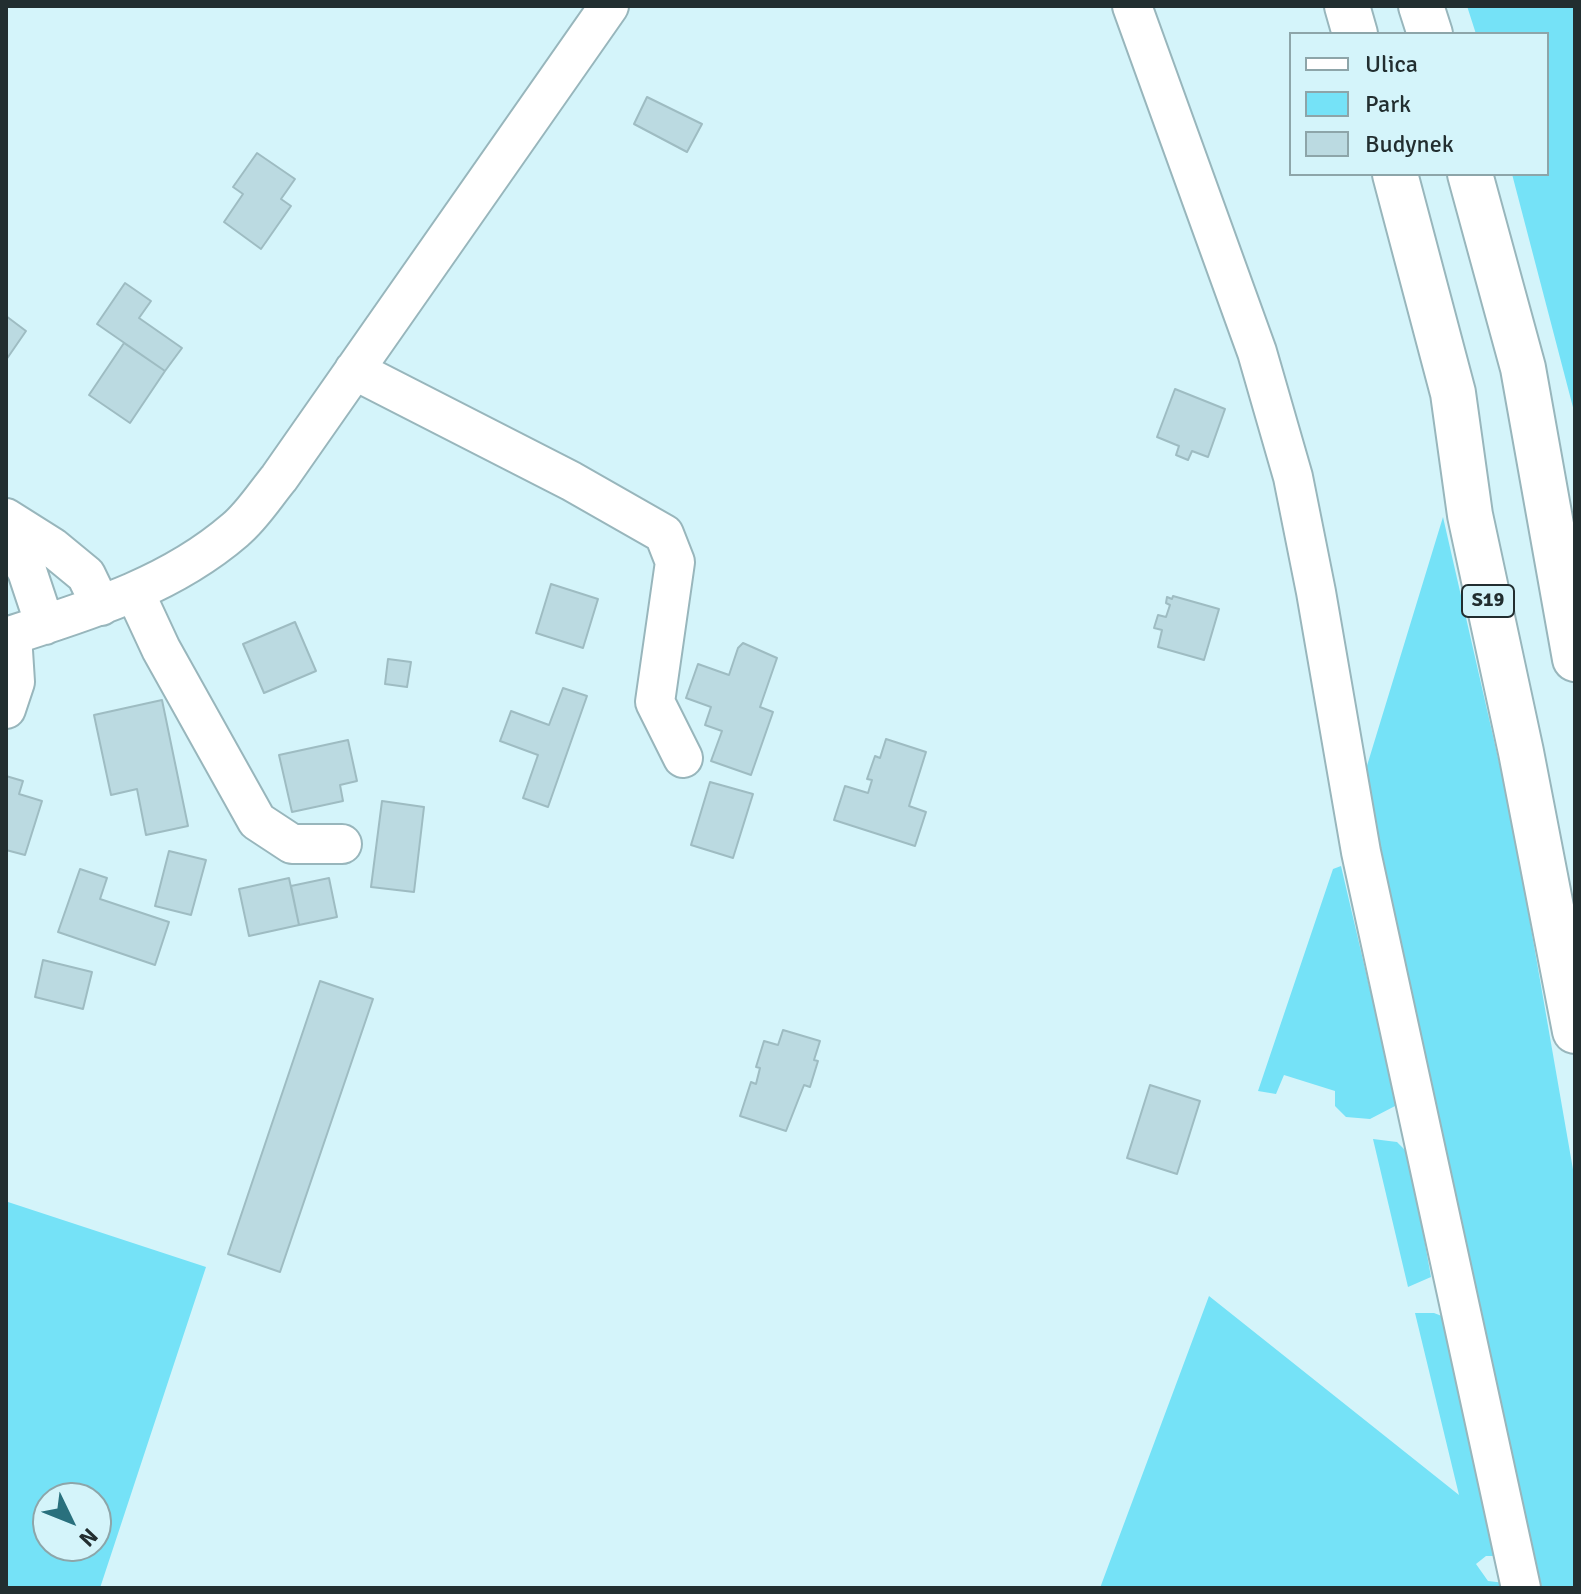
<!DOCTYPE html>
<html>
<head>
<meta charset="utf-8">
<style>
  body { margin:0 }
  #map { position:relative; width:1581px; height:1594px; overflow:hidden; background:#d4f4fa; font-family:Signika,sans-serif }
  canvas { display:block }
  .frame { position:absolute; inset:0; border:8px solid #222e30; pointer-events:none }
  .legend { position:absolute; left:1289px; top:32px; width:260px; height:144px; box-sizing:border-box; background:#d4f4fa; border:2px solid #8da5a9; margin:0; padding:10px 14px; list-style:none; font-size:24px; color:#222e30 }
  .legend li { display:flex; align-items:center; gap:16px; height:40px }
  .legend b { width:40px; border:2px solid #8da5a9 }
  .north { position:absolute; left:32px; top:1482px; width:80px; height:80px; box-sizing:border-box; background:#d4f4fa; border:2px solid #8da5a9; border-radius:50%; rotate:133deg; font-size:22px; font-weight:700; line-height:32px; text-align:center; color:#222e30 }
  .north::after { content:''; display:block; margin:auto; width:28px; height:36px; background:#29707d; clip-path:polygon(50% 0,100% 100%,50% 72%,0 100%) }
</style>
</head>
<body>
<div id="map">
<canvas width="1581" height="1594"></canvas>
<div class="frame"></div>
<ul class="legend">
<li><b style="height:10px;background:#fff"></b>Ulica</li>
<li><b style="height:22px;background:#75e2f7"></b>Park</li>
<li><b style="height:22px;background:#bbdae1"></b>Budynek</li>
</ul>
<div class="north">N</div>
</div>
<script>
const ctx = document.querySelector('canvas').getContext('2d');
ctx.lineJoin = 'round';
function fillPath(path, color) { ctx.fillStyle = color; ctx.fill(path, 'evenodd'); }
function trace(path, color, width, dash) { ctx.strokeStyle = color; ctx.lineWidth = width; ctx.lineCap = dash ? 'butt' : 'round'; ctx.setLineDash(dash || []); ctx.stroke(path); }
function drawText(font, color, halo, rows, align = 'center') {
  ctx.font = font + ' Signika,sans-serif'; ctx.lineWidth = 6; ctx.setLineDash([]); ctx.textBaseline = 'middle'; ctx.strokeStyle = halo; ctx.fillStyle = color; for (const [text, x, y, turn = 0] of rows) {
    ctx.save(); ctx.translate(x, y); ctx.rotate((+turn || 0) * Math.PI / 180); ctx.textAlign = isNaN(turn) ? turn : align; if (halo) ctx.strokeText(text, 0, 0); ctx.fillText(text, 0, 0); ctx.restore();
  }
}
fillPath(new Path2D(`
  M1467,6h108v409l-63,-241h35v-140h-71z
  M1443,517l69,302 63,362v407h-33l-180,-806z
  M1341,866l56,239 -27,14 -24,-2 -11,-11v-15l-51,-16 -8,19 -18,-3 75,-222z
  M1373,1139l24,3 12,12 22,123 -23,10z
  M8,1202l198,65 -106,321h-94v-380zM96,1498v48h-48v-48z
  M1209,1296l250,199 -44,-182h19l13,5 52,238h-13l-10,8 12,17 17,2 1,5h-406z`), '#75e2f7');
const building = new Path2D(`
  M647,97l55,27 -15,28 -53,-28z
  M257,153l38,26 -14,20 10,7 -30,43 -37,-27 19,-28 -10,-7z
  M125,283l26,18 -12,17 43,30 -17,23 -68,-47z
  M6,316l20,15 -20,29z
  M124,343l41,28 -35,52 -41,-28z
  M1175,389l50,20 -17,48 -16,-6 -4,9 -12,-5 3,-9 -22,-9z
  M551,584l47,15 -15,49 -47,-15z
  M1173,596l46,13 -15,51 -46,-13 4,-17 -8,-2 4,-13 8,2 4,-12 -4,-2 1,-6 5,2z
  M295,622l21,49 -52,22 -21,-49z
  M743,643l34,15 -17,49 13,5 -22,63 -40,-14 11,-30 -17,-6 6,-18 -25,-9 12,-34 31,11 9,-27z
  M388,659l23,3 -4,25 -22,-3z
  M563,688l24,8 -39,111 -25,-9 15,-43 -38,-14 11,-30 38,14z
  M162,700l26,126 -42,9 -9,-46 -26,6 -17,-80z
  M886,739l40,13 -17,54 17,6 -11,34 -81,-26 11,-34 23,7 4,-13 -5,-1 8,-23 5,2z
  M348,740l9,41 -17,4 3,16 -51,11 -13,-57z
  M6,776l17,5 -4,13 23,7 -17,54 -19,-5z
  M710,782l43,12 -20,64 -42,-13z
  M382,801l42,6 -10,85 -43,-5z
  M169,851l37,9 -15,55 -36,-9z
  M80,869l27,9 -7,21 69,23 -14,43 -97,-33z
  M289,878l10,47 -50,11 -10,-47z
  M329,878l8,39 -38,8 -8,-39z
  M43,960l49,12 -9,37 -48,-12z
  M320,981l53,18 -93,273 -52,-18z
  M783,1030l37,11 -6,19 4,1 -8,26 -6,-2 -18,46 -46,-15 11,-34 5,2 4,-16 -4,-1 8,-26 14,4z
  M1150,1085l50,16 -23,73 -50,-16z`);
fillPath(building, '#bbdae1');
trace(building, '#9ebcc2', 2);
const minor = new Path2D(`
  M1132,6l125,346 36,125 23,115 45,260 160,736
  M354,370l217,111 93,53 11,28 -20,140 28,56
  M6,518l46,29 34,28 15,31
  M6,534l21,37 18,54
  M135,593l26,56 96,172 35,23h50
  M6,637c81,-26 163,-50 229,-107 17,-14 30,-35 44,-52l330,-472
  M6,709l9,-27 -3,-47`);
const highway = new Path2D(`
  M1347,6l8,28
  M1421,6l9,28
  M1395,174l58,219 17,122 51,237 54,279
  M1470,174l53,194 52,291`);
trace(minor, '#98b6bc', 42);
trace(highway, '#98b6bc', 48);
trace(minor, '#fff', 38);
trace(highway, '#fff', 44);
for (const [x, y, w] of [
  [1488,601,52]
]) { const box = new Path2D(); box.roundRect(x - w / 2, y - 16, w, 32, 6); ctx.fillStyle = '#d4f4fa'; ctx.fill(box); trace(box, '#222e30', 2); }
drawText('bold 20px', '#222e30', null, [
  ["S19",1488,601]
]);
</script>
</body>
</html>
